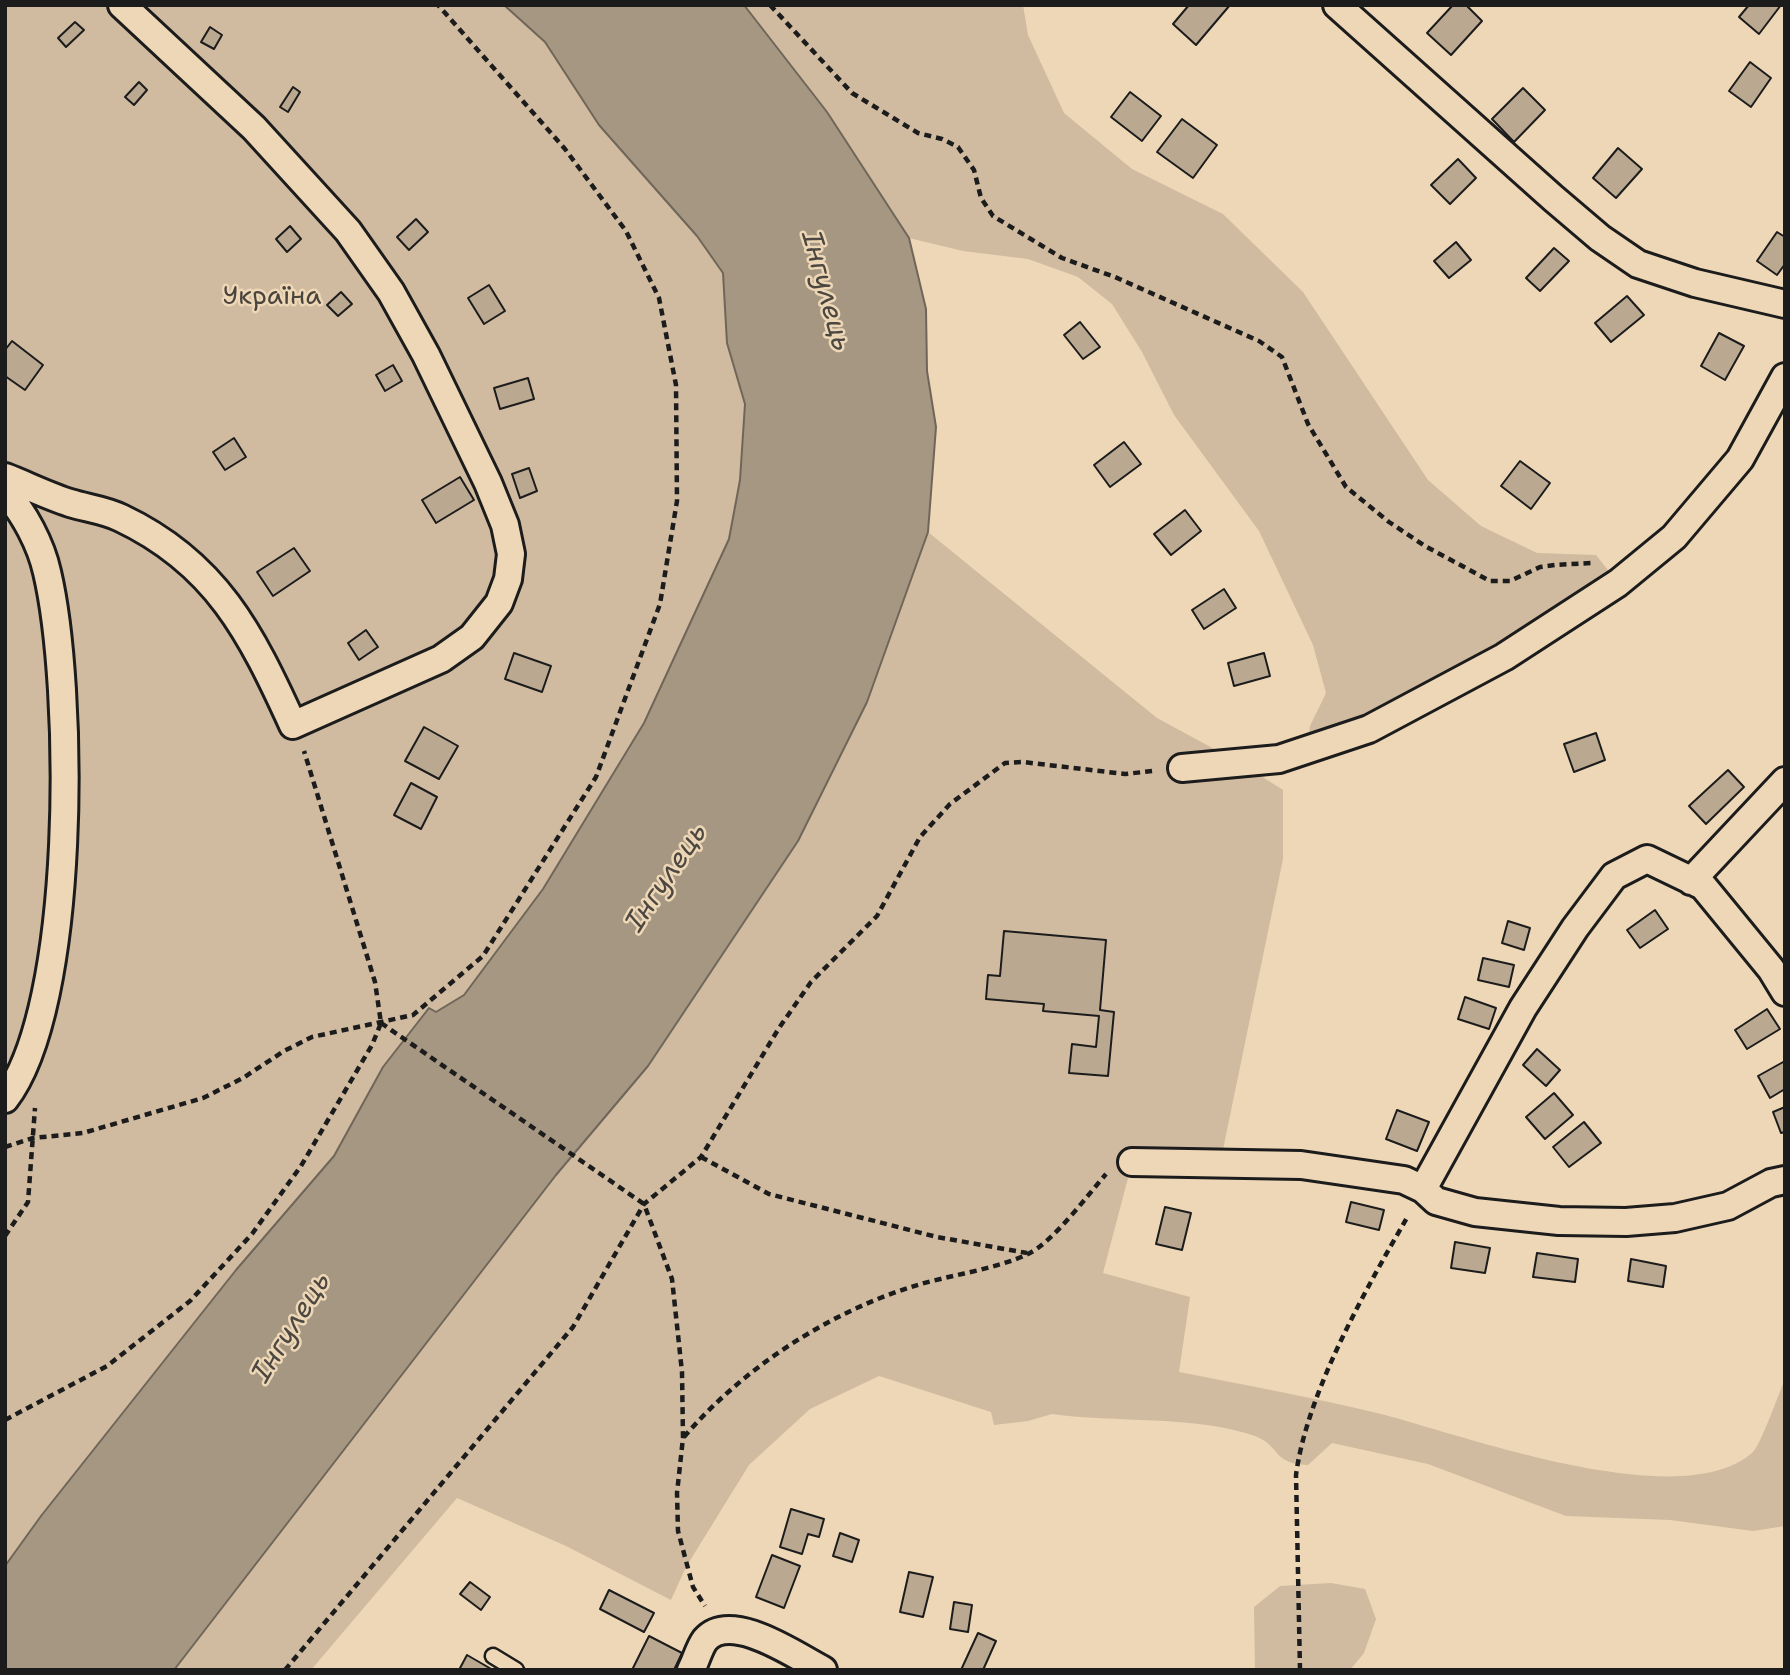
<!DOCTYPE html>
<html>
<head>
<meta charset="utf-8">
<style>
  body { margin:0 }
  #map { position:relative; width:1790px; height:1675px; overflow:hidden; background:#eed7b6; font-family:"Shantell Sans",sans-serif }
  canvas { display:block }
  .frame { position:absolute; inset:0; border:7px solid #1c1c1c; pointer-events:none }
</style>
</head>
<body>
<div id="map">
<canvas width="1790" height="1675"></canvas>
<div class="frame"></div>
</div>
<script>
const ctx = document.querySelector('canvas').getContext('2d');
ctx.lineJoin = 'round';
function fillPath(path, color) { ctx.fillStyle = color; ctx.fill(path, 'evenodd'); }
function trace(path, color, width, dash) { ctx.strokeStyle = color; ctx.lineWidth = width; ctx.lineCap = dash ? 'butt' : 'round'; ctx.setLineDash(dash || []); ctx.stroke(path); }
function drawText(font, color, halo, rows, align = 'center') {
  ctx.font = font + ' "Shantell Sans",sans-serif'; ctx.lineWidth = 5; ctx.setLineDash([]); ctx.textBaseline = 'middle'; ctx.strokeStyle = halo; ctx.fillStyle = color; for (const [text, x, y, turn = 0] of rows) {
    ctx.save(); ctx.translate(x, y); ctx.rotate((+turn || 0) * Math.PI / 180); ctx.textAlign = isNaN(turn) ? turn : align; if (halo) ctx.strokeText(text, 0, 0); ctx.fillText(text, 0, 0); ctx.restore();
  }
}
fillPath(new Path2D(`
  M5,5h499l41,37 54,83 98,111 26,37 4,70 18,61 -5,76 -11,59 -85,185 -101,165 -79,106 -28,17 -14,51 -417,579z
  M744,5h279l5,30 36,78 68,56 91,45 80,78 125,188 53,46 56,27 59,2 22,28 -311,168 3,-25 16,-33 -13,-48 -54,-114 -85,-116 -32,-63 -30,-48 -34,-27 -50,-18 -65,-8 -54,-13 -82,-126z
  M928,532l229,186 85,46 41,26v69l-63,305 -88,-1 -29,110 87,24 -11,75c66,13 132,25 198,41 84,21 305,104 376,39 8,-8 26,-59 32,-73v147l-32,5 -83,-11 -104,-4 -138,-52 -96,-21 -24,22c-36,-1 -27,-19 -53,-29 -59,-21 -141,-13 -203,-22l-24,7 -34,4 -3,-13 -112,-36 -69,33 -61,56 -63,102 -15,33 -105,-54 -109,-48 -146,172h-137l119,-206 355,-398 150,-225 69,-139z
  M1331,1583l34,6 11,30 -12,34 -14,17h-95l-1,-63 26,-21z`), '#d0bba0');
const water = new Path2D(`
  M504,5h240l83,107 82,126 17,71 1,62 9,56 -8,105 -61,170 -69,139 -150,225 -92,109 -382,495h-169v-104l36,-50 195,-246 98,-114 49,-89 46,-59 7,4 28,-17 79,-106 101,-166 85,-184 11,-59 5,-76 -18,-61 -4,-70 -26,-37 -98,-111 -54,-83z`);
fillPath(water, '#a69782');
trace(water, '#6f6659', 2);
const building = new Path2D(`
  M1189,5h41l-34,40 -23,-21z
  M1453,5h13l16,16 -31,34 -24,-22z
  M1749,5h32l-22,29 -20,-17z
  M75,22l9,8 -18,17 -8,-9z
  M210,27l12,8 -8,14 -13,-7z
  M1750,62l21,16 -20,29 -22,-16z
  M139,82l8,8 -13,15 -9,-8z
  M293,87l7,5 -12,20 -8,-5z
  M1523,88l22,22 -31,32 -22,-23z
  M1130,92l31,24 -19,25 -31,-24z
  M1182,119l35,26 -24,33 -36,-26z
  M1618,148l24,21 -26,29 -23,-20z
  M1458,159l18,19 -26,26 -19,-19z
  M416,219l12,13 -19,18 -12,-13z
  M290,226l11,13 -14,13 -11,-13z
  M1777,232l8,5v27l-8,11 -20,-14z
  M1456,242l15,18 -22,18 -15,-17z
  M1554,248l15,13 -29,30 -14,-13z
  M489,285l16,26 -21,13 -16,-26z
  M341,292l11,12 -14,12 -11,-11z
  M1627,296l17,19 -33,27 -16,-19z
  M1080,322l20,25 -17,12 -19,-24z
  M1719,333l25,13 -19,34 -24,-14z
  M12,341l31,24 -18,25 -20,-14v-26z
  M393,365l9,16 -17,10 -9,-16z
  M528,378l6,21 -34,10 -6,-21z
  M234,438l12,19 -21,13 -12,-18z
  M1124,442l17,22 -31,23 -16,-22z
  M1520,461l30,22 -19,26 -30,-23z
  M529,468l8,23 -17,7 -8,-24z
  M460,477l14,23 -38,23 -14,-23z
  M1185,510l16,21 -30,24 -17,-21z
  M294,548l16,23 -37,25 -16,-24z
  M1224,589l12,19 -32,21 -12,-19z
  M366,630l12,17 -19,13 -11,-17z
  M514,653l37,13 -9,26 -37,-13z
  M1264,653l6,23 -36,10 -6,-23z
  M424,727l34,19 -19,33 -34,-18z
  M1596,733l9,27 -31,12 -10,-28z
  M1728,770l16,17 -38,37 -17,-18z
  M411,783l26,14 -16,32 -27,-14z
  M1655,910l13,19 -28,19 -13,-18z
  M1508,921l22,7 -6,22 -22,-7z
  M1004,931l102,9 -6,70 14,2 -6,64 -39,-3 3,-29 24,3 3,-31 -56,-5 1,-7 -58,-5 2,-24 12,1z
  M1483,958l31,7 -5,22 -31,-7z
  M1465,997l31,11 -7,21 -31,-10z
  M1767,1009l13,20 -33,20 -12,-19z
  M1537,1049l23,21 -14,16 -23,-21z
  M1785,1061v28l-15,9 -12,-22z
  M1554,1093l19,22 -28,24 -19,-22z
  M1785,1107v25l-4,1 -8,-21z
  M1397,1110l32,12 -12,29 -31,-12z
  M1584,1122l17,21 -32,24 -16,-20z
  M1351,1202l33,8 -5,20 -33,-8z
  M1165,1207l26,6 -9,37 -26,-6z
  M1455,1242l35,6 -5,25 -34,-5z
  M1537,1253l41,6 -3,23 -42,-5z
  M1631,1259l35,7 -3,21 -35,-6z
  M791,1509l33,10 -5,18 -11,-3 -6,20 -22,-7z
  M840,1533l19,7 -7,22 -19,-6z
  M772,1555l28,11 -16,42 -28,-11z
  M909,1572l24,5 -10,40 -23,-5z
  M470,1582l20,15 -9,13 -21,-16z
  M609,1590l45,23 -10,19 -44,-23z
  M954,1602l18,3 -4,27 -18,-3z
  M978,1633l18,8 -13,29h-22z
  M649,1636l33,17 -8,17h-42z
  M467,1655l26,15h-34z`);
fillPath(building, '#baa990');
trace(building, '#1c1c1c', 2);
const service = new Path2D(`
  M493,1656l23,14`);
const minor = new Path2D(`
  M1337,5l216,193 47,40 38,26 57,19 90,21
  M5,477c21,8 43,19 65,26 16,5 35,7 51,15 95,45 130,115 172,207l148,-66 31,-22 27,-34 9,-24 3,-25 -6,-29 -17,-42 -62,-128 -35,-63 -43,-61 -94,-103 -132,-123
  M5,492c19,20 36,53 42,80 27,114 30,434 -42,527
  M1182,768l97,-9 90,-30 135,-72 114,-74 56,-46 66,-78 45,-82
  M1691,881l94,-100
  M1132,1162l169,3 103,15 19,9 13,12 39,11 84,9 67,1 49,-4 53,-12 43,-23 14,-3
  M1423,1189l100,-181 52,-80 39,-52 33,-17 56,27 68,83 14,23
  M691,1670c5,-9 8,-22 14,-30 26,-30 91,16 118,30`);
trace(service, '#1c1c1c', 19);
trace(minor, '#1c1c1c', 32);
trace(new Path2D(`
  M770,5l82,88 66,40 24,6 16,8 16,23 7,28 12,18 69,42 53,19 144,64 23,16 26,67 38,63 43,35 36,24 65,35h20l30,-14 15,-2 36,-2
  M381,1023l263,181 28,75 10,93 1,66 -6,55 1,38 15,56 12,19
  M5,1147l28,-9 50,-5 120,-35 40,-20 41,-27 28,-14 101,-22 70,-59 113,-179 64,-173 17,-103 -1,-116 -17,-87 -33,-67 -61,-82 -127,-144
  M701,1157l68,37 168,43 90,16
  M5,1236l23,-34 7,-94
  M5,1420l102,-54 83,-65 62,-67 49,-68 71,-121 9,-22 -6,-41 -71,-231
  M684,1437c58,-68 142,-123 227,-150 37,-12 83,-17 117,-33 25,-12 59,-58 78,-80
  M285,1670l288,-343 71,-123 57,-47 78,-129 32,-46 66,-66 43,-79 30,-33 55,-41 18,-1 102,12 28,-3
  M1300,1670l-4,-195c11,-83 70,-186 112,-259`), '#1c1c1c', 4.5, [7, 5]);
trace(service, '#eed7b6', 14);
trace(minor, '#eed7b6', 26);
drawText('26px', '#49443d', '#eed7b6', [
  ["Україна",272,297]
]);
drawText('italic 28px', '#4c4740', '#eed7b6', [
  ["Інгулець",825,291,75],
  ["Інгулець",667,878,-56],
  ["Інгулець",292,1328,-58]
]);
</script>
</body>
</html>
